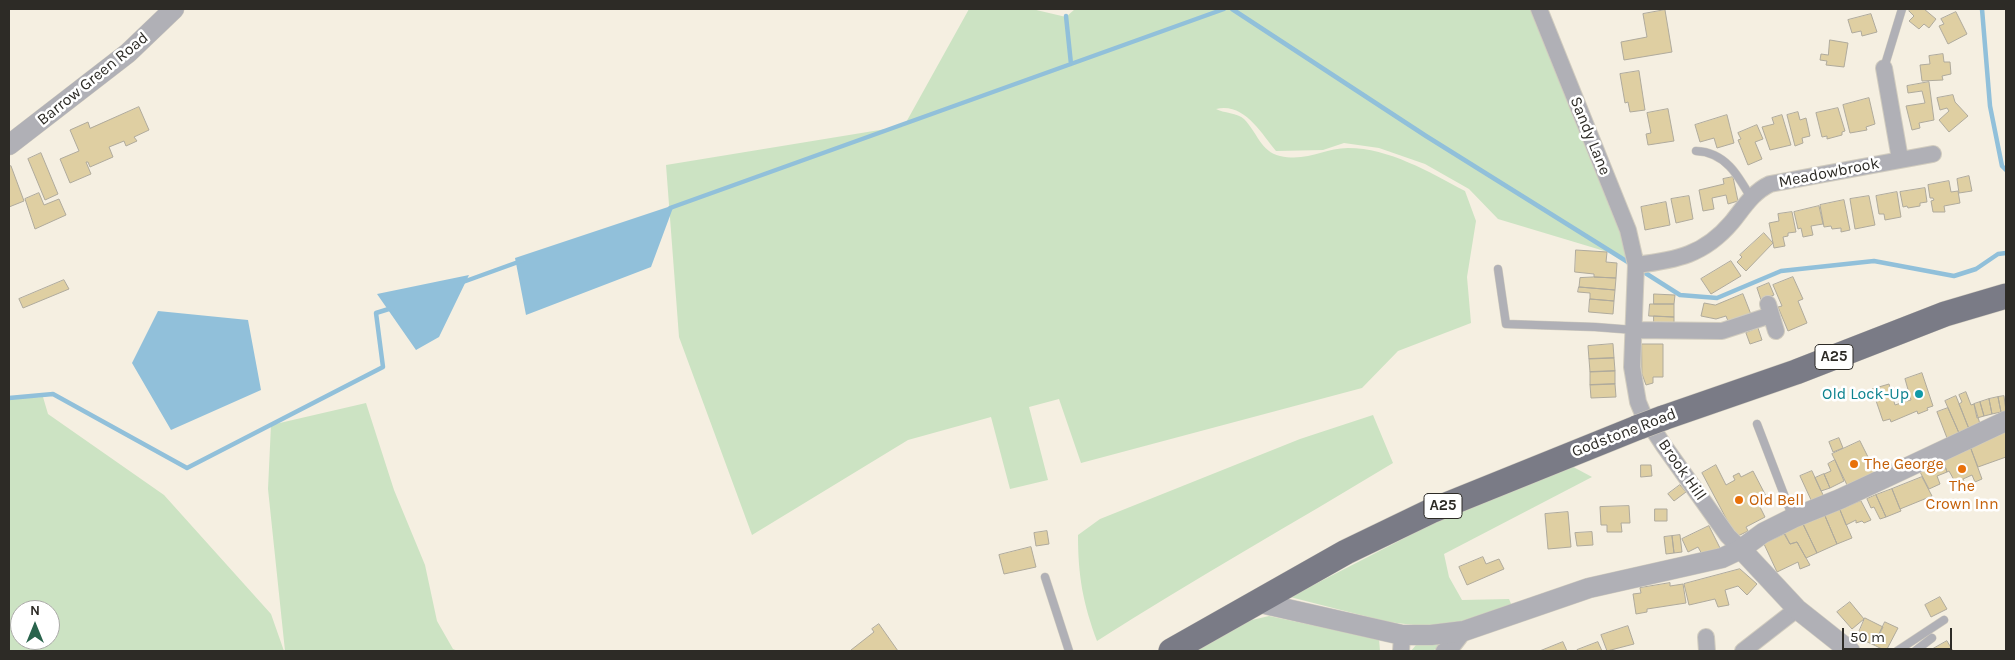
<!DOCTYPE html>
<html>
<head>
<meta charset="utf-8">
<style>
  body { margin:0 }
  #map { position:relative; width:2015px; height:660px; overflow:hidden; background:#f5efe1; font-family:Karla,sans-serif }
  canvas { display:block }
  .frame { position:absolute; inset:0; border:10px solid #2d2b26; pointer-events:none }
  .north { position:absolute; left:10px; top:600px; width:50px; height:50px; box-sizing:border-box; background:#fff; border:1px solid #abaaa8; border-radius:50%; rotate:0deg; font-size:14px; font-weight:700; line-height:20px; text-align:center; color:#2d2b26 }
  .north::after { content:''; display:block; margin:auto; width:18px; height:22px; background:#29634c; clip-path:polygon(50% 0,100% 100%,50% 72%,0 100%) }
  .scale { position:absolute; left:1842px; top:628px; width:110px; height:22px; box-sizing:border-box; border:2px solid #2d2b26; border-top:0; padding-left:6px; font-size:15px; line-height:18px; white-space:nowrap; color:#2d2b26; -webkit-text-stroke:4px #fff; paint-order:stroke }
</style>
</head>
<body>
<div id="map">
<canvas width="2015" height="660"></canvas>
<div class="frame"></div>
<div class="north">N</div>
<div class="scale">50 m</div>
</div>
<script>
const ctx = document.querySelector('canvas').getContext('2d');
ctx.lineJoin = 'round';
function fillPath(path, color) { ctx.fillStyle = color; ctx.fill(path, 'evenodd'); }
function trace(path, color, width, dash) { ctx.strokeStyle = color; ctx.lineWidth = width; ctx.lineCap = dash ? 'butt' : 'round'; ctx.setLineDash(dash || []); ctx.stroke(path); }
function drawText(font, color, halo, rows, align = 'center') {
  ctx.font = font + ' Karla,sans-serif'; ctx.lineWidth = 5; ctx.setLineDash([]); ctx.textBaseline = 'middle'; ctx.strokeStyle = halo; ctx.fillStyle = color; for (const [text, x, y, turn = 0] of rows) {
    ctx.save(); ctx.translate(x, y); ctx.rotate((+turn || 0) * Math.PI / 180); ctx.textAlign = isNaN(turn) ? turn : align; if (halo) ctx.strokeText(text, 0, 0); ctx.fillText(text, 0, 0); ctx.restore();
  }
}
fillPath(new Path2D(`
  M969,9h63l34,8 9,-8h456l100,250 -133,-40 -29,-30 -44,-25 -46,-16 -35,-5 -21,7 -47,1c-15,-18 -32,-49 -60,-42 7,4 22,4 28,10 13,13 17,33 36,37 28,6 44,-8 68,-8 41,0 81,24 117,43l11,30 -9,56 4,46 -73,28 -36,37 -281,75 -22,-64 -30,8 19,73 -38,9 -19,-72 -83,23 -156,95 -73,-198 -13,-172 238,-39z
  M43,397l5,17 116,81 107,119 13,37h-275v-252zM20,610h30v30h-30z
  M366,403l28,87 31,75 12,56 16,28 5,2h-173l-17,-162 3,-64z
  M1373,415l20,48c-99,60 -199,116 -296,178 -14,-38 -19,-65 -19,-106l22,-16 200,-80z
  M1564,462l28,15 -148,77 5,23 13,23 47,-1 3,7 -59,18 -30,2 -35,-4 -98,-25 173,-89z
  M1269,616l110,23 1,12h-188l47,-28z
  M1441,643l1,3 -10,5h-21l5,-6z`), '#cce3c3');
fillPath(new Path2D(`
  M674,205l-23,62 -125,48 -11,-57z
  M469,275l-30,62 -23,13 -39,-56z
  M158,311l90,9 13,70 -90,40 -39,-67z`), '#91c0da');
trace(new Path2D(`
  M1232,9l194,127 205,128
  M1982,9l8,97 12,60 4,4
  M1066,16l5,48
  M670,208l554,-199
  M1639,269l41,26 37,3 64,-27 93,-10 80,15 22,-7 22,-15 8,-1
  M463,282l58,-21
  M9,398l44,-4 134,74 196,-101 -7,-54 16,-5`), '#91c0da', 4.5);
const building = new Path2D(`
  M1911,9h13l12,10 -7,9 -5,-4 -5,5 -10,-8 5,-5 -5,-5z
  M1665,10l7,42 -48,8 -3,-18 26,-5 -4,-23z
  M1956,12l11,22 -19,10 -9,-18 5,-2 -3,-5z
  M1871,14l6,18 -15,4 -1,-5 -9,2 -4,-13z
  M1830,40l18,3 -4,24 -18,-2 1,-4 -7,-1 1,-6 7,1z
  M1943,54l1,8h6l1,12 -9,2 1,4 -21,1 -2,-16 10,-1 -1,-8z
  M1639,71l6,39 -15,2 -2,-10 -3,1 -5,-29z
  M1929,82l5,38 -15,3 1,5 -8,2 -6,-24 19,-3 -3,-12 -14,2 -1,-7z
  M1953,95l2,7 13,14 -19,16 -10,-12 10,-9 -2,-3 -7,2 -3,-12z
  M1869,98l6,26 -9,3 1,3 -17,3 -7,-28z
  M139,107l10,23 -15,7 3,4 -11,5 -2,-5 -15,6 4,10 -23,10 -2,-5h-2l5,12 -21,9 -10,-24 19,-8 -9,-21 18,-8 2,6z
  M1838,108l7,23 -3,1v3l-15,4v-3l-5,1 -6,-24z
  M1668,109l6,32 -26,4 -2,-11 5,-1 -4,-20z
  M1798,112l2,8 6,-2 4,18 -8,2 1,5 -8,3 -8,-31z
  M1727,115l7,28 -17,5 -3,-10 -14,4 -5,-17z
  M1782,115l9,30 -21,5 -8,-23 12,-3 -2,-6z
  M1757,125l6,14 -8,3 7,17 -14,6 -10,-25 3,-1 -3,-6z
  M41,153l17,41 -13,6 -17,-41z
  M11,166l13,35 -15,6v-40z
  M1969,176l3,15 -13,2 -2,-14z
  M1733,177l5,24 -10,3 -2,-9 -14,3 2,11 -11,2 -4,-21 25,-6 -1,-5z
  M1949,181l2,11 7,-1 2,12 -16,3 1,6h-12l-2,-11 3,-1 -1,-2h-3l-2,-13z
  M1925,188l2,14 -7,1v3l-12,2 -1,-2 -4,1 -3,-15z
  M1897,192l4,25 -16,3 -1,-6h-5l-3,-18z
  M39,193l5,12 15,-6 7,16 -31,14 -10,-30z
  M1689,196l4,23 -17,4 -5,-24z
  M1869,196l6,29 -20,4 -5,-30z
  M1844,200l6,30 -9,2v-4l-9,1 -1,-3 -7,1 -4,-22z
  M1666,202l4,23 -25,5 -4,-23z
  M1819,206l4,18 -12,2 2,9 -10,2 -2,-9 -3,1 -4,-17z
  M1792,212l4,20 -8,1v3l-5,1 2,9 -11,2 -5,-25 10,-2 -1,-7z
  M1764,233l9,10 -27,28 -9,-9 5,-5 -2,-2z
  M1576,250l31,2 -1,10 11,1 -1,15 -22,-1v-3l-19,-2z
  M1731,261l10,15 -30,18 -10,-15z
  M1594,277l22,1 -1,12 -36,-3 1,-9z
  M1793,277l10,22 -5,2 9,22 -19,8 -10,-24 4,-1 -9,-21z
  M64,280l5,9 -46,19 -4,-9z
  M1769,283l5,12 -13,5 -4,-12z
  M1579,287l36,3 -1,11 -24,-2v-6l-12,-1z
  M1654,294l21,1 -1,9h-20z
  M1743,294l9,23 -22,9 -4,-10 -10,3 -15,-3 3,-13 11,2z
  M1590,299l24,2 -1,13 -24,-2z
  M1650,304h24v13l-25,-1z
  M1654,316l20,1v10h-20z
  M1758,328l4,12 -12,4 -4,-11z
  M1613,344l1,14 -25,1 -1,-13z
  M1642,344h21v33h-10v6l-7,2 -4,-11z
  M1614,358l1,13 -25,1 -1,-13z
  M1615,371v13l-25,1v-13z
  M1922,373l11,33 -6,2 1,2 -10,4 -1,-3 -26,11 -1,-3 -7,2 -11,-32 17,-5 6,21 12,-4 4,-1 -6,-21z
  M1615,384l1,13 -25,1 -1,-13z
  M1966,392l5,13 3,-1 6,20 -11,5 -10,-25 3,-2 -3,-7z
  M1956,396l13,33 -10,4 -14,-32z
  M2004,396l2,15 -5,1 -3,-15z
  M1998,397l3,15 -9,2 -3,-15z
  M1989,399l3,15 -8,2 -4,-14z
  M1980,402l4,14 -7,2 -3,-14z
  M1948,408l11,25 -12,5 -10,-26z
  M2006,431v26l-28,10 -7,-18z
  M1839,438l4,10 -10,4 -4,-10z
  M1860,441l16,32 -28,14 -16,-33z
  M1971,449l11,30 -7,3 -3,-7 -9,4 3,6 -7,4 -10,-18 -2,1 -4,-12z
  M1835,460l9,21 -14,7 -6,-14 7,-3 -3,-7z
  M1943,460l4,12 -10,4 3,8 -11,5 -10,-19z
  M1641,465h10l1,11 -11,1z
  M1716,465l10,20 9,-5 -2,-4 6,-3 2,4 12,-6 14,27 -9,5 7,14 -19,10 2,4 -12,6 -34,-64z
  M1812,471l12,26 -12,5 -12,-26z
  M1824,474l6,14 -9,3 -6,-13z
  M1922,477l10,19 -32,13 -8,-20z
  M1680,485l6,7 -12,9 -6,-7z
  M1892,489l9,22 -15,6 -10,-22z
  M1876,495l10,22 -6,2 -6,-12 -3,1 -4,-9z
  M1861,501l10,19 -7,3 -2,-2 -6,2v-3l-10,5 -6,-15z
  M1629,506l1,17h-9l1,9h-15v-7h-6l-1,-18z
  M1655,509h12v12h-12z
  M1840,510l12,28 -15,6 -12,-28z
  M1568,512l3,35 -23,2 -3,-35z
  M1825,516l12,28 -20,9 -14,-29z
  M1803,524l14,29 -11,5 -9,-16 -7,2 -7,-12z
  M1709,526l11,22 -17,8 -5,-9 -10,5 -6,-13z
  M1047,531l2,13 -13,2 -2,-13z
  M1592,532l1,13 -16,1 -2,-13z
  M1785,534l5,10 7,-2 13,23 -10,4 -2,-7 -21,10 -13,-28z
  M1680,535l2,17 -8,1 -2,-17z
  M1672,536l2,17 -8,1 -2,-17z
  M1031,547l5,20 -32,7 -5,-19z
  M1483,557l3,7 13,-5 5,10 -37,16 -8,-18z
  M1740,569l17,15 -10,11 -9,-9 -13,4 4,15 -11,2 -3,-8 -26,6 -5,-21z
  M1670,583v3l13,-2 3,19 -39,6v3l-11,2 -3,-20 8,-1 -1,-5z
  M1940,597l7,12 -16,8 -6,-12z
  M1850,602l14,17 -12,10 -15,-17z
  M1865,618l18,9 -9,18 -13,-6 2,-5 -4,-2z
  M1885,622l13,6 -12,23 -12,-6z
  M879,624l19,27h-46l-1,-1 23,-18 -2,-3z
  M1628,626l6,18 -27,7 -6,-16z
  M1947,641l6,10h-24z
  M1563,642l4,9h-27z
  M1598,642l4,9h-25v-1z`);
fillPath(building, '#dfcfa2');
trace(building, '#afaa9c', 1);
const service = new Path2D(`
  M1884,68l18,-59
  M1696,151c29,1 42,24 55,47
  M1498,269l8,55 89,3 39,3
  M1757,424l36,94
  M1045,577l24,74
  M1897,651l47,-31
  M1915,651l17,-13`);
const minor = new Path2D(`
  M1539,9l89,221 8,35 -4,102 6,35 5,12 21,32 64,90 13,13
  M1884,68l16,91
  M1636,265c41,-5 68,-10 96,-43 12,-15 21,-30 38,-38l163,-30
  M1768,304l8,27
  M1634,330l88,1 49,-16
  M1706,637l1,14
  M1401,651l1,-16
  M1444,651l7,-3 13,-17
  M1743,651l54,-42`);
const tertiary = new Path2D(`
  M9,145l119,-92 46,-44
  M1741,549l56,60 53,42
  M1256,602l146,33h29l33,-4 125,-43 133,-30 19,-9 22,-16 30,-15 47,-19 166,-78`);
const primary = new Path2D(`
  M1663,418l133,-46 149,-58 61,-18
  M1171,651l175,-99 85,-41 208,-84`);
trace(service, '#d1ccbf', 9);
trace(minor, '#d1ccbf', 18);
trace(tertiary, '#d1ccbf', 21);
trace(primary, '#d1ccbf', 26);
trace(service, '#b0b0b6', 8);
trace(minor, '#b0b0b6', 16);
trace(tertiary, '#b0b0b6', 20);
trace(primary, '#7a7b86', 25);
const primaryBridge = new Path2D(`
  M1639,427l24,-9`);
trace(primaryBridge, '#d1ccbf', 26, []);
trace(primaryBridge, '#7a7b86', 25);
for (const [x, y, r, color] of [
  [1919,394,5,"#0f9aa8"],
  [1854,464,5,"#e8710a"],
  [1962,469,5,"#e8710a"],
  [1739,500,5,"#e8710a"]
]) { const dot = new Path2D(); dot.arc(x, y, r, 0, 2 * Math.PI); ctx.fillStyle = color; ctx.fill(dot); trace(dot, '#fff', 2); }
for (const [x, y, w] of [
  [1834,357,38],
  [1443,506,38]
]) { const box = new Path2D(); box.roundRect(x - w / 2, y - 12.5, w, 25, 4); ctx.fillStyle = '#fff'; ctx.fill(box); trace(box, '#2d2b26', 1); }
drawText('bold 15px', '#2d2b26', null, [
  ["A25",1834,357],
  ["A25",1443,506]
]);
drawText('16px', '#2d2b26', '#fff', [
  ["Barrow Green Road",93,79,-39],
  ["Sandy Lane",1590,136,68],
  ["Meadowbrook",1829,173,-11],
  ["Godstone Road",1624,433,-21],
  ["Brook Hill",1682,470,55]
]);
drawText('16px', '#0d838f', '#fff', [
  ["Old Lock-Up",1909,394]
], 'right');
drawText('16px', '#c56008', '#fff', [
  ["The George",1864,464],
  ["The",1962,486,"center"],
  ["Crown Inn",1962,504,"center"],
  ["Old Bell",1749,500]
], 'left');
</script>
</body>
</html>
